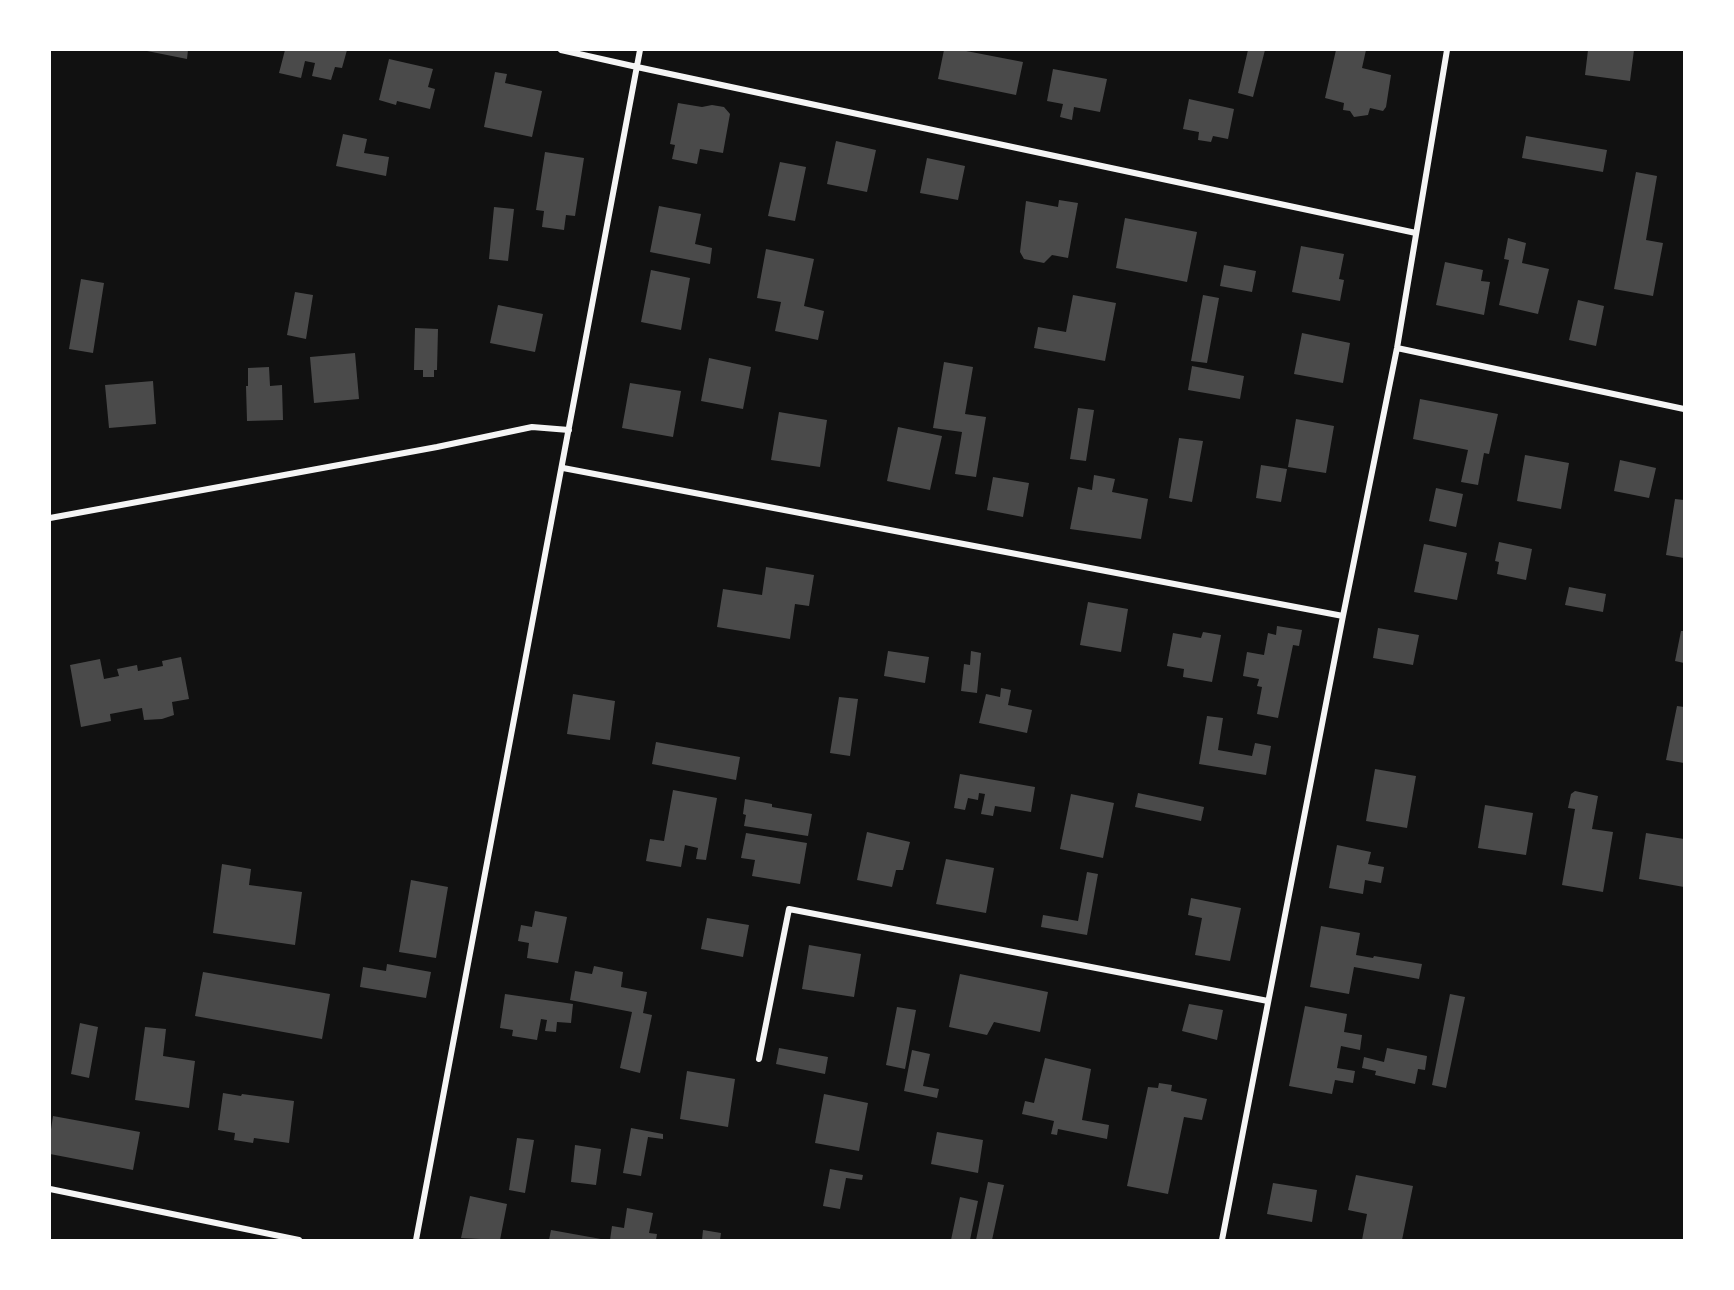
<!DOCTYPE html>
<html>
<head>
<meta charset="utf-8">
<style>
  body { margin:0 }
  #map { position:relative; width:1734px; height:1290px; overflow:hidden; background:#111; font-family:"IBM Plex Serif",serif }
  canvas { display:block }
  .frame { position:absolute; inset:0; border:51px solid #fff; pointer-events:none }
</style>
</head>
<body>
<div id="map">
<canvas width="1734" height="1290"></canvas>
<div class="frame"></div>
</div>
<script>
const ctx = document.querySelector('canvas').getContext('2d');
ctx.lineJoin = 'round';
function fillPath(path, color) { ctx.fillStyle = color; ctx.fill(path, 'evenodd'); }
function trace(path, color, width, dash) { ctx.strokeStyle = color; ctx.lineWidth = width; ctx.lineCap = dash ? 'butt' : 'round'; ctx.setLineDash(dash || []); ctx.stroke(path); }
fillPath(new Path2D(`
  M142,50h46l-1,9z
  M285,50h62l-5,18 -7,-1 -4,13 -19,-4 3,-13 -10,-2 -4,17 -22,-5z
  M944,50h17l62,12 -7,33 -78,-16z
  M1248,50h17l-12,47 -15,-4z
  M1336,50h30l-4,18 29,7 -5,32 -3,4 -13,-3 -2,7 -14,2 -4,-6 -7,-1 1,-7 -19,-5z
  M1588,50h46l-4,31 -45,-6z
  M389,59l44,10 -5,18 7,2 -5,20 -33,-8 -1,4 -17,-5z
  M1053,69l54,10 -7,33 -26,-5 -2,13 -12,-3 3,-13 -16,-3z
  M495,72l12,2 -2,9 37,8 -10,46 -48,-10z
  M1189,99l45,10 -6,30 -15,-3 -2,6 -13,-2 1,-8 -16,-3z
  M678,103l24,4 10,-2 12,2 6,7 -7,39 -23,-4 -3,15 -25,-5 3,-14 -5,-1z
  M343,134l24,5 -3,14 25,4 -3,19 -50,-10z
  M1526,136l81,14 -4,22 -81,-14z
  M836,141l40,9 -9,42 -40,-8z
  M545,152l39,6 -9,58 -9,-1 -2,15 -22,-3 2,-16 -8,-1z
  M927,158l38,8 -7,34 -38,-7z
  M780,162l26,5 -11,54 -27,-5z
  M1636,172l21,4 -11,64 17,3 -10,53 -39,-7z
  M1059,200l19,3 -10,55 -16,-3 -8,8 -20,-4 -4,-7 6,-51 32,6z
  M659,206l42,8 -6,30 17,4 -2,16 -60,-12z
  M494,207l20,2 -6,52 -19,-2z
  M1125,218l72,14 -10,50 -71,-14z
  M1508,238l18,5 -4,20 27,6 -11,45 -39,-9 10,-45 -5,-1z
  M1301,246l43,8 -5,25 5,1 -4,21 -48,-9z
  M766,249l48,10 -10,47 20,5 -6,29 -43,-9 6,-29 -24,-4z
  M1445,262l38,8 -2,11 9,1 -6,33 -48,-10z
  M1224,265l32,6 -4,21 -32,-6z
  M651,270l39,8 -9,52 -40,-8z
  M81,279l23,4 -11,70 -24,-4z
  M295,292l18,3 -7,44 -19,-4z
  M1073,295l43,8 -11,58 -71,-13 4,-21 28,5z
  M1203,295l16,3 -12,65 -16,-2z
  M1578,300l26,6 -8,40 -27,-6z
  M498,305l45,9 -8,38 -45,-9z
  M415,328l23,1 -1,41h-3v7h-11v-7h-9z
  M1302,333l48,10 -7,40 -49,-9z
  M355,353l4,46 -45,4 -4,-46z
  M709,358l42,9 -8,42 -42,-8z
  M944,362l29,5 -8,47 21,3 -10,60 -21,-3 7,-42 -29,-4z
  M1192,366l52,10 -4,23 -52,-9z
  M269,367l1,19 12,-1 1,35 -36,1 -1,-35h2v-18z
  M153,381l3,43 -47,4 -4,-43z
  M630,383l51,8 -8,46 -51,-9z
  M1420,399l78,15 -9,40 -5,-1 -6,32 -17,-3 7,-32 -55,-11z
  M1078,408l16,2 -8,51 -16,-2z
  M779,412l48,8 -7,47 -49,-7z
  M1296,419l38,7 -8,47 -38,-6z
  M898,427l44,9 -12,54 -43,-9z
  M1179,438l24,3 -11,61 -23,-4z
  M1525,455l44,8 -8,46 -44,-8z
  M1620,460l36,8 -7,30 -35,-7z
  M1261,465l26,4 -6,33 -25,-4z
  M1094,475l21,4 -3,13 36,7 -7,40 -71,-10 8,-42 14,3z
  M993,477l36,6 -6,34 -36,-7z
  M1436,488l27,6 -7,33 -27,-6z
  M1675,499l9,1v58l-18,-3z
  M1499,542l33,7 -6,31 -29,-6 2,-12 -4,-1z
  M1424,544l43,9 -10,47 -43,-8z
  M766,567l48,8 -5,31 -14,-2 -5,35 -73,-12 6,-38 39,6z
  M1569,587l37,7 -3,18 -38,-7z
  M1088,602l40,7 -7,43 -41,-7z
  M1277,626l25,4 -3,16 -6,-1 -15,73 -21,-4 5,-27 -5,-1 2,-7 -16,-3 4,-24 17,3 4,-22 8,2z
  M1378,628l41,7 -6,30 -40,-7z
  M1681,631h3v32l-9,-2z
  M1203,632l18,3 -9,47 -29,-5 1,-8 -17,-3 6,-33 28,5z
  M888,651l41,6 -4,26 -41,-7z
  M971,651l10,2 -4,40 -16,-2 3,-27 6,1z
  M181,657l8,42 -17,3 2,13 -12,4 -18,1 -2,-12 -32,6 1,7 -30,6 -11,-62 30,-6 4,20 15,-3 -2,-7 20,-4 1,6 25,-5 -1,-5z
  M1001,688l10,2 -3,15 24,5 -5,23 -48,-10 7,-29 14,3z
  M573,694l42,7 -5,39 -43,-6z
  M839,697l19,2 -8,57 -20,-3z
  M1677,706l7,1v56l-18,-3z
  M1207,716l16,2 -5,32 34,6 3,-13 16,3 -5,29 -67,-11z
  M656,742l84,15 -4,23 -84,-16z
  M1375,769l41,7 -9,52 -41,-7z
  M960,774l75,13 -4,25 -36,-6 -2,10 -12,-2 4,-20 -6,-1 -1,7 -10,-2 -3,12 -11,-2z
  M673,790l44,8 -11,62 -10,-1 2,-11 -13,-3 -4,22 -35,-6 4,-22 14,2z
  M1575,791l23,5 -6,33 21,3 -10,60 -41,-7 13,-76 -7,-1 3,-14z
  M1138,793l66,14 -3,14 -66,-14z
  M1071,794l43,9 -11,55 -43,-9z
  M745,799l27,5v3l40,7 -4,22 -64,-10 2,-11 -3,-1z
  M1485,805l48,8 -7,42 -48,-7z
  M867,832l43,10 -7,28h-7l-4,17 -35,-7z
  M746,833l61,10 -7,41 -48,-8 3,-16 -14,-2z
  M1646,833l38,6v48l-45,-8z
  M1337,845l34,7 -3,12 16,3 -3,16 -16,-3 -2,14 -34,-6z
  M946,859l48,9 -8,45 -50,-9z
  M222,864l29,5 -2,16 53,7 -7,53 -82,-12z
  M1087,872l11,2 -11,61 -46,-8 2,-12 35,6z
  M411,880l37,7 -12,71 -37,-6z
  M1191,898l50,10 -11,53 -35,-6 7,-37 -14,-3z
  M535,911l32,6 -9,46 -31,-5 2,-15 -11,-2 3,-16 11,2z
  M707,918l42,7 -6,32 -42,-8z
  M1321,926l39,7 -4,22 17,3 1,-2 48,8 -3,15 -65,-12 -5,27 -39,-7z
  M809,945l52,9 -7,43 -52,-8z
  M387,964l44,8 -5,26 -66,-11 3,-20 23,4z
  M594,966l29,6 -2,15 26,5 -4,21 9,2 -12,58 -20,-5 12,-56 -62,-12 5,-29 17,3z
  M203,972l127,22 -8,45 -127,-23z
  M960,974l88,18 -8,40 -46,-10 -7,13 -38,-8z
  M505,994l68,10 -2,19 -14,-1 -1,10 -11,-1 2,-11 -6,-1 -4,21 -25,-4 1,-6 -13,-2z
  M1450,994l15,3 -19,91 -14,-3z
  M1189,1004l34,6 -6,30 -35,-9z
  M1305,1006l42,8 -3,18 18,3 -2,15 -19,-4 -4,22 18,3 -2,12 -18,-3 -3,14 -43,-8z
  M897,1007l19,3 -11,59 -19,-4z
  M80,1023l18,4 -9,51 -18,-4z
  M145,1027l21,2 -3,27 32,5 -6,47 -54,-8z
  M779,1048l49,9 -3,17 -49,-10z
  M1387,1048l40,8 -2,14 -7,-1 -3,15 -40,-9 1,-4 -14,-3 2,-11 20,5z
  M912,1050l18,4 -7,32 16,3 -2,9 -33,-7z
  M1045,1058l46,11 -9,51 27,5 -2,14 -49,-10 -1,6 -6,-1 3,-13 -32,-7 3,-13 9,2z
  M687,1071l48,8 -7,48 -48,-8z
  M1159,1083l13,2 -1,6 36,8 -5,21 -18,-3 -16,77 -41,-8 21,-99 10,1z
  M223,1093l18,3 1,-2 52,7 -5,42 -35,-5 -1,5 -19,-3 1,-7 -17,-3z
  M824,1094l44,9 -9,48 -44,-8z
  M53,1116l87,16 -7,38 -83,-16v-18z
  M631,1128l32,6v5l-15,-2 -7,39 -18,-3z
  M937,1132l46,8 -5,33 -47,-9z
  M517,1138l17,2 -9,53 -16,-3z
  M575,1145l26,4 -5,36 -25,-3z
  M830,1169l33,6 -1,5 -16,-2 -6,31 -17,-3z
  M1356,1175l57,11 -11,54h-40l5,-26 -19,-4z
  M988,1182l16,3 -12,55h-16z
  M1273,1183l44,7 -5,32 -45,-8z
  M470,1196l37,8 -7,36 -39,-2z
  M960,1197l18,4 -8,39h-19z
  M627,1208l26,5 -4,20 8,1 -1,6h-46l2,-14 12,2z
  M551,1230l50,9v1h-52z
  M703,1230l18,3 -1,7h-18z`), '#4a4a4a');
trace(new Path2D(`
  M561,50l76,17 779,166
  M1397,348l287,61
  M563,468l780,148
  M50,518l387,-71 95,-20 37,3
  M759,1059l30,-150 479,92
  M50,1189l249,51
  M416,1240l224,-1190
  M1222,1240l121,-624 54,-268 50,-298`), '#f5f5f5', 6);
</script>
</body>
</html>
